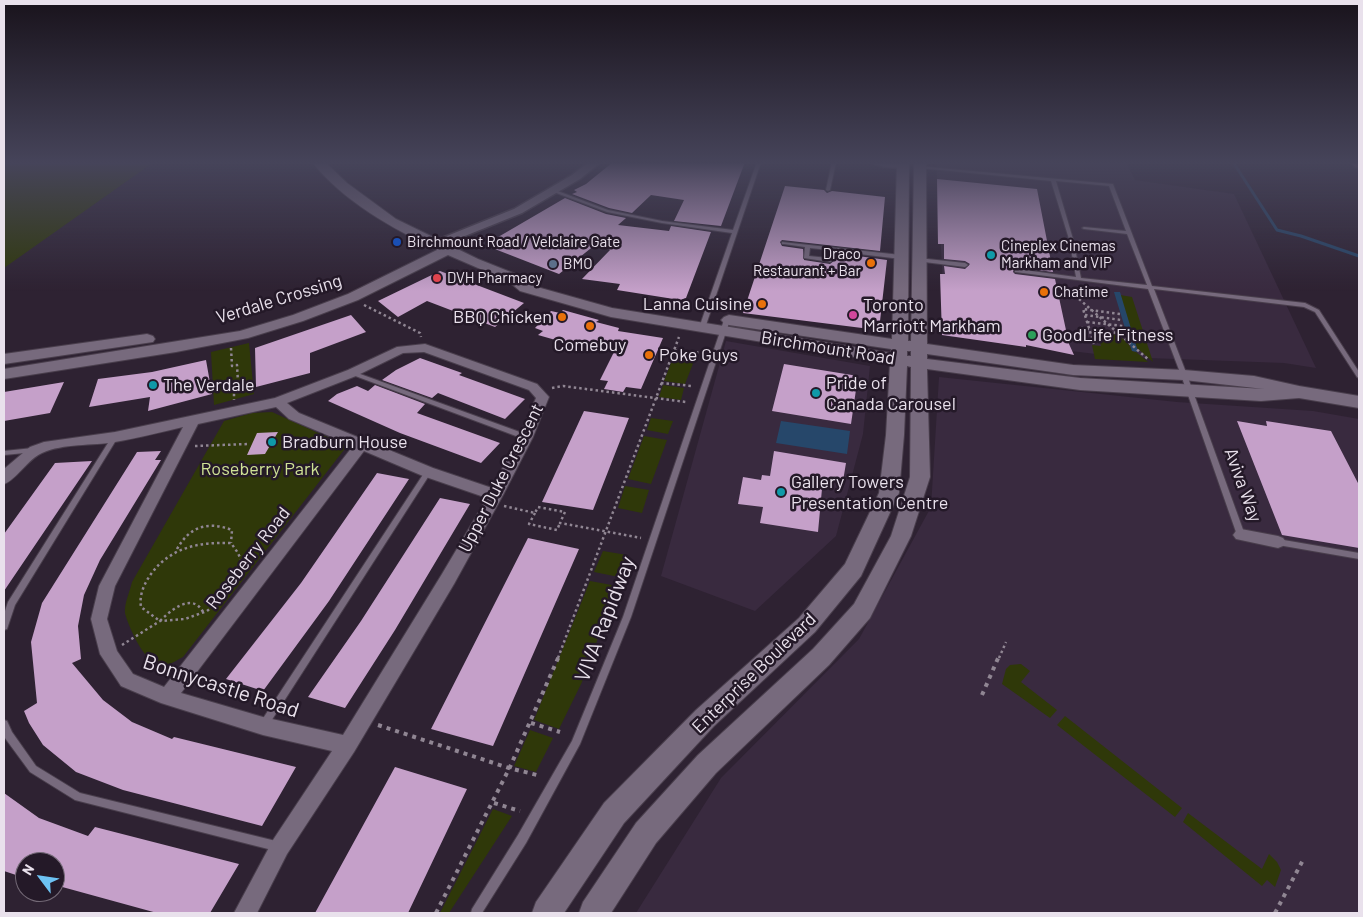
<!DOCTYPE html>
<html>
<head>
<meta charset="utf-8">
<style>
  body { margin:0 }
  #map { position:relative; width:1363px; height:917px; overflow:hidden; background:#2e2232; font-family:Barlow,sans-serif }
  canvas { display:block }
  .frame { position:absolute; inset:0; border:5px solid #e9e1ec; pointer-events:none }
  .north { position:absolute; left:15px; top:852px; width:50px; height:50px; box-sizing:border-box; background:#241928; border:1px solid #736976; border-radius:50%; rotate:301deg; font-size:14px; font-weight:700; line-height:20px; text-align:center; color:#e9e1ec }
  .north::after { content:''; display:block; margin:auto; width:18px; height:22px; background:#6dc2f3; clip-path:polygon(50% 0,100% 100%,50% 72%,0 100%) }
</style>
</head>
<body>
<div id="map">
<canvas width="1363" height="917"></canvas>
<div class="frame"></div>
<div class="north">N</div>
</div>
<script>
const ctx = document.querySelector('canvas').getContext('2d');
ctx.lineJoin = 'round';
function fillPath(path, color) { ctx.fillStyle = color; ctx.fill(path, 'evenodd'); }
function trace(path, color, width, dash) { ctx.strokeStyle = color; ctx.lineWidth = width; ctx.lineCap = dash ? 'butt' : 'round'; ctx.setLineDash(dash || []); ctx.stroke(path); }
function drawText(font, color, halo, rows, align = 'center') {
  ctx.font = font + ' Barlow,sans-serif'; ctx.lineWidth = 5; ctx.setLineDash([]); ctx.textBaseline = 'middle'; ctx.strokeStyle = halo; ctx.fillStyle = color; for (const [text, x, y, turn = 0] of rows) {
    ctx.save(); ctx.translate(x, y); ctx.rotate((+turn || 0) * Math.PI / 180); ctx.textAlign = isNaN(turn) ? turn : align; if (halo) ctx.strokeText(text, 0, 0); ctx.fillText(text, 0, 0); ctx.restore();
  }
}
fillPath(new Path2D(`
  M936,162h190l9,18 99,14 82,174 -32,-5 -163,-6 -175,-21z
  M726,341l144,25 -7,68 -27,102 -81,75 -94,-35z
  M939,377l238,25 136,9 46,8v494h-723l85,-135 138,-139 72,-132z`), '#392a3f');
fillPath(new Path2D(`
  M4,162h150l-150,106z
  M1120,295l12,2 21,65 -16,-14z
  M1097,331c14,2 30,5 35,20l4,1 12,10 -53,-3 -3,-14 9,1z
  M249,343l5,51 -40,11 -3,-53z
  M675,353l21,3 -11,28 -21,-3z
  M663,385l21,3 -3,12 -22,-3z
  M272,412l75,34 -164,211c-8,4 -15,10 -25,8 -14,-4 -30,-39 -33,-52 -1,-9 5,-22 7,-31l92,-161 28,-8z
  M651,418l22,3 -5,13 -21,-4z
  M644,436l23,4 -16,44 -23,-5z
  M625,486l24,4 -7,23 -24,-5z
  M603,551l24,4 -8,22 -25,-5z
  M590,581l27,5 -35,96 -23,47 -25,-9z
  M1021,664l9,7 -9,11 36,28 -7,8 -48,-34 4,-15 4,-4z
  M1065,716l117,92 -7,9 -118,-92z
  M530,730l23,8 -17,34 -22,-6z
  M493,809l19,7 -63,97h-9z
  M1188,813l74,56 7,-15 8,8 4,8 -6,17 -8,-7 -5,6 -79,-64z`), '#2f3809');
fillPath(new Path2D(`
  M1114,292h6l18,60 -6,-1z
  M781,421l69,10 -3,23 -71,-11z`), '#26476a');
trace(new Path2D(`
  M1233,162l44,68 24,6 58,20`), '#26476a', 3);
fillPath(new Path2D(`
  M613,162h132l-24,64 -47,-5 10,-21 -33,-5 -19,18 -23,-5 -37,-14 5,-2 -3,-2 12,-6z
  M937,179l100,10 16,83 -36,-5 -3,1 -1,4 2,2 40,5 14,65 5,11 -48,-10v2l-84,-12 -2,-61h5l-1,-8 21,3 5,-5 -5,-3 -21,-2v-15h-6z
  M785,186l39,4 3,3 5,-2 53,6 -5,54 -98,-11 -2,2 2,4 21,3 1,11 26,4 5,-4 1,-7 51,7 -7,61 -9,-1 -1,9 -127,-16z
  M565,198l41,16 20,4 -8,7 51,6 2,-5 40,6 -25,66 -6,2 -63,-10 3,-6 -38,-5 28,-29 -9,-10 -42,34 -72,-28 6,-6z
  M440,271l84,32 -29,24 -68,-26 -29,16 -20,-16z
  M563,310l36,10 -3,2 23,6 -1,3 45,7 -22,51 -15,-2 -3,5 -19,-3 4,-8 -8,-1 15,-30 -38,-10 -4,5 -35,-10 5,-4 -8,-3 16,-17 9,2z
  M351,315l15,17 -56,21v20l-54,14 -1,-39z
  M420,358l42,15 -3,2 66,24 -20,20 -67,-26 -6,5 -50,-18 14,-10z
  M206,360l6,34 -64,17 2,-14 -61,10 9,-28 54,-7z
  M784,364l74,12 -7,48 -79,-13z
  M64,382l-14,31 -46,8v-29z
  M375,385l50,19 -8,9 83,30 -19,20 -81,-30 -72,-32 9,-7 20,-8 11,5z
  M584,411l45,7 -36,92 -51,-8z
  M1237,421l30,5 -1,-5 65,10 28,54v63l-77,-13z
  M278,432l-13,22 -18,1 10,-22z
  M161,451l-6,9h6l-61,100 -16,35 -6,31 3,33 -9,4 31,37 29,22 40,17 2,-2 122,30 -34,59 -139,-36 -47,-18 -33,-27 -14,-22 -5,-12 13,-8 -6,-61 11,-39 95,-151z
  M774,451l72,12 -3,18 -20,-3 -5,54 -58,-9 3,-16 -25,-3 5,-27 18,3 1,-5 8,1z
  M92,461l-88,130v-57l51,-71z
  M377,473l32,6 -80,122 -66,90 -37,-12 75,-96z
  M440,498l30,6 -75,126 -50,78 -37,-11 53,-76z
  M528,538l51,11 -86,197 -62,-17z
  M395,767l72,22 -59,124h-93z
  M4,793l35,25 49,18 7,-9 144,37 -29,49h-53l-102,-28v-23h-30v16l-21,-7z`), '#c5a0c9');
const service = new Path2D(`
  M757,162h4l-56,166 -3,2 -3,-2 33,-95 -70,-10 -55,-11 -56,-21 4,-1 53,20 54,11 71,9z
  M832,162h4l-6,28 -2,1 -2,-1z
  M918,166l195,18 39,102 153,17 14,7 40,62v6l-2,-1 -42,-65 -11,-5 -150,-18 33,86 58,160 -1,2 -3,1 -3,-1 -1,-2 -56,-160 -33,-86 -133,-17v-2l2,-1 59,8 -7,-38 -18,-58 -131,-13h-2zM1056,181l53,5 17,45 -42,-4 -2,1 2,1 43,5 20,51 -66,-7 -8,-39z
  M782,242l119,13 3,2 -3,2 -67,-8 -1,9 -3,2 -26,-4 1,-11 -21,-3h-2zM810,248l19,2 -1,8 -19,-2z
  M918,258l47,5 3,2 -3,2 -49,-6 -1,-1z
  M727,318l3,2 -99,297 -51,127 -54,99 -44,70h-11l1,-4 46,-74 54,-94 51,-124 101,-297z
  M352,371l176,64 1,2 -1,2h-4l-174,-65 -1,-1z
  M113,435h4l1,2 -103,168 -8,24 -3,1v-16l4,-12z
  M33,448h2l1,2 -1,2 -31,3v-4z
  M428,469l2,1 1,2 -1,2 -164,255 -3,1 -3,-1 -2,-3 2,-3 166,-253z
  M1278,539l81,14v6l-81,-14 -3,-1 -1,-2 1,-2z
  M4,720l3,1 5,11 24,34 44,27 200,49 4,1 1,4 -1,4 -4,1 -205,-52 -45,-28 -25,-34z`);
const minor = new Path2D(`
  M425,344l112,40 12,13 -16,40 -30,58 -49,89 -100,168 -67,102 -30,59h-23l39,-73 59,-89 -69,-16 -102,-32 -40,-17 -21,-32 -9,-35 8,-33 84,-159c-22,5 -45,11 -68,15 -23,4 -51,1 -73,11 -13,5 -27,28 -38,31v-15l26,-22 14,-5 71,-10 160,-34 73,-28 49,-23zM424,352l105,38 7,8 -17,39 -27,51 -59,-20 -134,-55 -12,-10 69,-27 47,-23zM276,407l13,12 64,27 -189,241 -31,-13 -16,-23 -10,-32 8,-33 83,-162zM364,451l59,25 64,22 -45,76 -99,161 -80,-18 -82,-24z
  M1241,529l37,7 5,2 3,4 -3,4 -5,2 -42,-9 -3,-4 3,-4z`);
const tertiary = new Path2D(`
  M589,162h12l-21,17 -58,34 -82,33 -4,2 -6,-4 2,-2 82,-33 58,-34z
  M871,162h33l4,3c-7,5 -30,2 -37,-3z`);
const secondary = new Path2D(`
  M312,162h13l22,21 49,36 82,40 40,16 12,10 82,23 279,45v-4l-162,-24 -5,-2 -3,-3 3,-3 5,-2 163,24 5,-177h12l-1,179h3l3,-179h12l1,182 146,21 111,5 70,6 45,10 60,10v12l-60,-10 -38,3 -181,-11 -153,-21 3,108 -19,59 -41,82 -41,47 -113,108 -60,70 -45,70h-32l4,-11 53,-79 62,-68 115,-106 41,-45 37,-68 19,-59 1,-110 -4,-1 -3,69 -5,58 -38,83 -46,56 -101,94 -90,97 -60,90h-32l4,-11 68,-99 92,-93 103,-92 46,-54 34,-71 7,-58 4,-72 -279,-46 -91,-26 -12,-10 -60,-26 -90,45 -55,21 -55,17 -72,14 -172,27v-10l236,-38 53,-16 55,-21 89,-44c-45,-22 -93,-48 -125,-88zM907,351h4v5h-4zM927,354l146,21 111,5 80,9 -184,-11 -153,-19z
  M147,334l6,2 2,3 -2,3 -149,22v-10z`);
const motorway = new Path2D(`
  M1359,162v6l-5,-2 -3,-3z`);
trace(service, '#493e4c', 2);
trace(minor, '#493e4c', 2);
trace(tertiary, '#493e4c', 3);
trace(secondary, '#493e4c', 2);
trace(motorway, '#493e4c', 3);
trace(new Path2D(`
  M1079,299l70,61
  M364,305l56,28 1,4
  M1085,315l36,5
  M1087,322l36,4
  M1081,328l44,6
  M1094,344l-11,-35 37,5
  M231,348l1,18 5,-1 1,17 -4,1v17
  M674,350l29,3
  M661,383l31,3
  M552,388l11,-2 123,16
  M195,446l53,-2
  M504,506l31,7 3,-6 27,5 -5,11 81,15
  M535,513l-6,11 28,6 3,-7
  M177,549c13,-23 31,-28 55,-19l-1,13
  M203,612c-11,-20 -32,-2 -43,9l-19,-14c-2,-12 3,-23 10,-33 20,-27 48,-32 80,-31l7,10 7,17
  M122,645l38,-24 25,-2 22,-8 15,-12
  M558,658l121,-321
  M999,658l7,-16`), '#908693', 2.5, [2.5, 3]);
trace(new Path2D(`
  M982,695l17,-39
  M531,723l29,9
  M378,725l131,43 32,8
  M494,803l26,8
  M436,913l74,-146 49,-111
  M1275,913l28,-53`), '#908693', 4, [4, 5]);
fillPath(service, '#776a7d');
fillPath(minor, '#776a7d');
fillPath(tertiary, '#776a7d');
fillPath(secondary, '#776a7d');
fillPath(motorway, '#d95877');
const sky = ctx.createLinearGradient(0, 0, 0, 291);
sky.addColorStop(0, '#19131c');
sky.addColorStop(0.56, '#46445a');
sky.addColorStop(1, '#46445a00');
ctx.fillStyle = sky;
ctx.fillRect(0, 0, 1363, 291);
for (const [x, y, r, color] of [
  [397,242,5,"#1a4fb4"],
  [991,255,5,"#0f9aa8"],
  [871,263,5,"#e8710a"],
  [553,264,5,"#5c6f8a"],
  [437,278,5,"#e0444e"],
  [1044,292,5,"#e8710a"],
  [762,304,5,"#e8710a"],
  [853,315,5,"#d1479c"],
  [562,317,5,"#e8710a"],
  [590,326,5,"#e8710a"],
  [1032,335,5,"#2e9e5b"],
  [649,355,5,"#e8710a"],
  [153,385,5,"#0f9aa8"],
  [816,393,5,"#0f9aa8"],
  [272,442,5,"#0f9aa8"],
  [781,492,5,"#0f9aa8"]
]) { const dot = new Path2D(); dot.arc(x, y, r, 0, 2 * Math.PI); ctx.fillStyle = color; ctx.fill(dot); trace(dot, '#241928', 2); }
drawText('15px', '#e9e1ec', '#241928', [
  ["Birchmount Road / Velclaire Gate",407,242],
  ["Cineplex Cinemas",1001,246],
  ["Markham and VIP",1001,263],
  ["Draco",861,254,"right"],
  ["Restaurant + Bar",861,271,"right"],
  ["BMO",563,264],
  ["DVH Pharmacy",447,278],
  ["Chatime",1054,292]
], 'left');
drawText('18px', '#e9e1ec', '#241928', [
  ["Verdale Crossing",279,299,-17],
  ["Birchmount Road",828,348,9],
  ["Upper Duke Crescent",501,478,-63],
  ["Aviva Way",1243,485,70],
  ["Roseberry Road",248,558,-52],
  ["Enterprise Boulevard",754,673,-44]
]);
drawText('18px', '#e9e1ec', '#241928', [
  ["Lanna Cuisine",752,304,"right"],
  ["Toronto",863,305],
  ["Marriott Markham",863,326],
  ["BBQ Chicken",552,317,"right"],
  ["GoodLife Fitness",1042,335],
  ["Comebuy",590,345,"center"],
  ["Poke Guys",659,355],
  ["Pride of",826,383],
  ["Canada Carousel",826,404],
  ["The Verdale",163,385],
  ["Bradburn House",282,442],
  ["Gallery Towers",791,482],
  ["Presentation Centre",791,503]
], 'left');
drawText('18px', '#cfe295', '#241928', [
  ["Roseberry Park",260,469]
]);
drawText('21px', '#e9e1ec', '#241928', [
  ["VIVA Rapidway",605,619,-69],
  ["Bonnycastle Road",221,686,18]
]);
</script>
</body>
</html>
